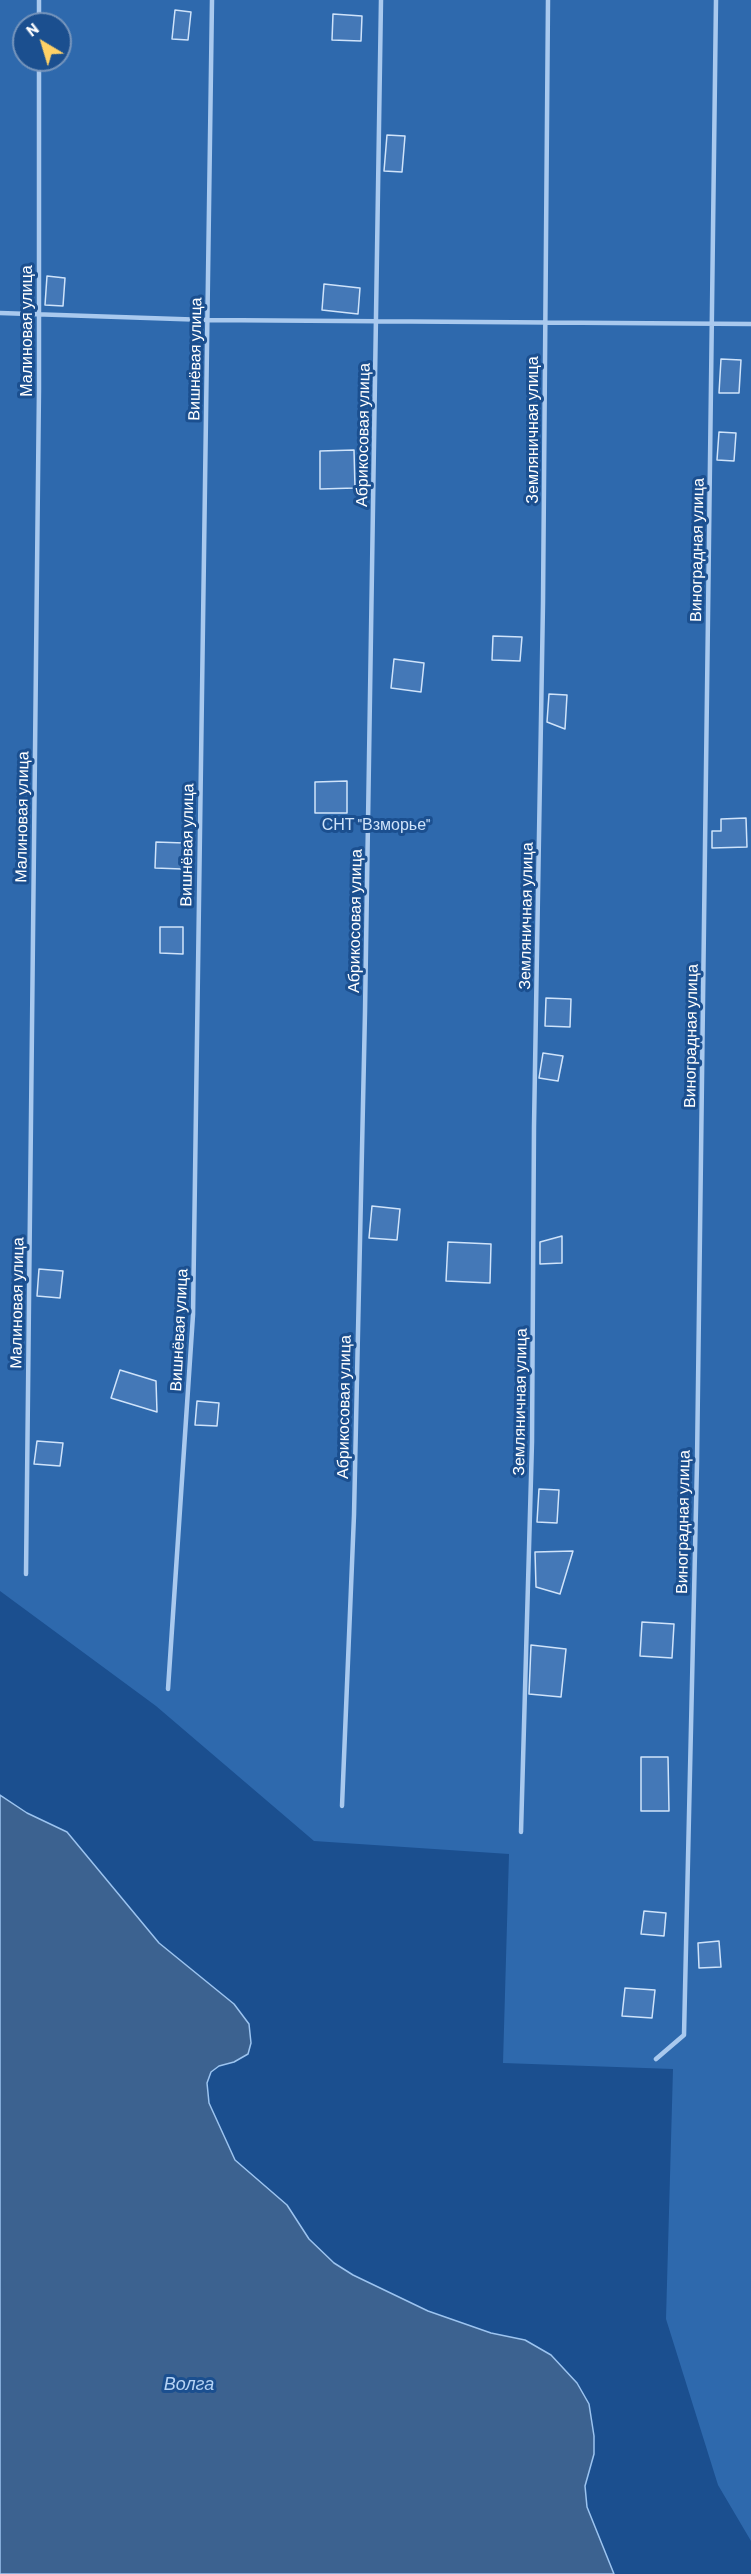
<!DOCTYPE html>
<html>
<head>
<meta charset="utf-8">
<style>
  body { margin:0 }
  #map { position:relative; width:751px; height:2574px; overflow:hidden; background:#1b4f8f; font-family:Barlow,sans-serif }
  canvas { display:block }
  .north { position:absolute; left:12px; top:12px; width:60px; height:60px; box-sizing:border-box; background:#1b4f8f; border:2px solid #7695bc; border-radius:50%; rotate:322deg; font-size:16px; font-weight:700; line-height:24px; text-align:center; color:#fff }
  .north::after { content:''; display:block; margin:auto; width:21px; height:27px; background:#ffd166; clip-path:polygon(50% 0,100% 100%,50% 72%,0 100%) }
</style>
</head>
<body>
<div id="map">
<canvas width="751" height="2574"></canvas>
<div class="north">N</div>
</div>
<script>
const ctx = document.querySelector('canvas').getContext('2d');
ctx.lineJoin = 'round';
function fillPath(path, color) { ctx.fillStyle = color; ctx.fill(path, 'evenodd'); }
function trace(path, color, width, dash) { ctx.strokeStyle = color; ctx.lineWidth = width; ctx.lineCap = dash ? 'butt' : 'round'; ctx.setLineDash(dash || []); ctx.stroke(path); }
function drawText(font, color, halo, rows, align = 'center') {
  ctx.font = font + ' Barlow,sans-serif'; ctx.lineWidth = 6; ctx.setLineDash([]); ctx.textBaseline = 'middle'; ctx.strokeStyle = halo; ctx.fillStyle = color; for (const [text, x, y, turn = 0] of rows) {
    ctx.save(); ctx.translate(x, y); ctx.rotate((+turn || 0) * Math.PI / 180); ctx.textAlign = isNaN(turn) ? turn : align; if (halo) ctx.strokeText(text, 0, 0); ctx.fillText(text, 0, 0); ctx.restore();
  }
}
fillPath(new Path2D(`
  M0,0h751v2541l-33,-56 -52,-166 7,-250 -170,-6 6,-209 -195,-13 -158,-135 -156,-115zM24,24h36v36h-36z`), '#2e69ad');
const water = new Path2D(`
  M0,1795l27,18 40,19 92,111 75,61 15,20 2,19 -3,11 -14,8 -15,4 -8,6 -4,11 2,20 26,57 52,45 22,34 25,24 19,12 75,36 63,22 34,7 26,15 26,28 12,21 5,32v18l-9,32 2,21 27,67h-614z`);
fillPath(water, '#3c6290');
trace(water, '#9cc4f0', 1.5);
const building = new Path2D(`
  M175,10l16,2 -3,28 -16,-1z
  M333,14l29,2 -1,25 -29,-1z
  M387,135l18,1 -3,36 -18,-1z
  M47,276l18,2 -2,28 -18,-1z
  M324,284l36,4 -2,26 -36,-4z
  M721,359l20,1 -2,33h-20z
  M719,432l17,1 -2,28 -17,-1z
  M354,450l1,38 -35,1v-38z
  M493,636l29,1 -2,24 -28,-1z
  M394,659l30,4 -3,29 -30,-4z
  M549,694l18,1 -2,34 -18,-7z
  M347,781v32h-32v-31z
  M746,818l1,29 -35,1v-17h9v-12z
  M156,842l28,1 -2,26 -27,-1z
  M160,927h23v27l-23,-1z
  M546,998l25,1 -1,28 -25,-1z
  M543,1053l20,3 -5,25 -19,-3z
  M372,1206l28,3 -3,31 -28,-2z
  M562,1236v27l-22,1v-22z
  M448,1242l43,2 -1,39 -44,-2z
  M39,1269l24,2 -3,27 -23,-2z
  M120,1370l36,11 1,31 -46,-14z
  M197,1401l22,2 -2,23 -22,-1z
  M37,1441l26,2 -3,23 -26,-2z
  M539,1489l20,1 -2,33 -20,-1z
  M573,1551l-13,43 -24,-7 -1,-35z
  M642,1622l32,2 -2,34 -32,-2z
  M531,1645l35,4 -5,48 -32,-3z
  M641,1757h27l1,54h-28z
  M644,1911l22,2 -2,23 -23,-2z
  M719,1941l2,26 -22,1 -1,-25z
  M625,1988l30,2 -3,28 -30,-2z`);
fillPath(building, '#4478b7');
trace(building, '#cfe3fa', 1.5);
trace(new Path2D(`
  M39,0v24
  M0,313l207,7 544,4
  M26,1574l13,-1186v-328
  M168,1689l25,-374 19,-1315
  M342,1806l12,-291 11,-503 16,-1012
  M521,1832l11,-390 2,-316 9,-523 5,-603
  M656,2059l28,-24 13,-572 19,-1463`), '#a9c9ee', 4.5);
drawText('16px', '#fff', '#1b4f8f', [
  ["Малиновая улица",27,331,-90],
  ["Вишнёвая улица",195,359,-89],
  ["Земляничная улица",533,430,-90],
  ["Абрикосовая улица",363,435,-89],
  ["Виноградная улица",697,550,-89],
  ["Малиновая улица",22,817,-89],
  ["Вишнёвая улица",187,845,-89],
  ["Земляничная улица",526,916,-89],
  ["Абрикосовая улица",355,921,-89],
  ["Виноградная улица",691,1036,-89],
  ["Малиновая улица",17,1303,-89],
  ["Вишнёвая улица",179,1330,-87],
  ["Земляничная улица",520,1402,-89],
  ["Абрикосовая улица",344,1407,-89],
  ["Виноградная улица",683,1522,-89]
]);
drawText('16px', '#cfe3fa', '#1b4f8f', [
  ["СНТ \"Взморье\"",376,825]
]);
drawText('italic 18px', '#b5d3f5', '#1b4f8f', [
  ["Волга",189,2384]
]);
</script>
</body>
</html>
